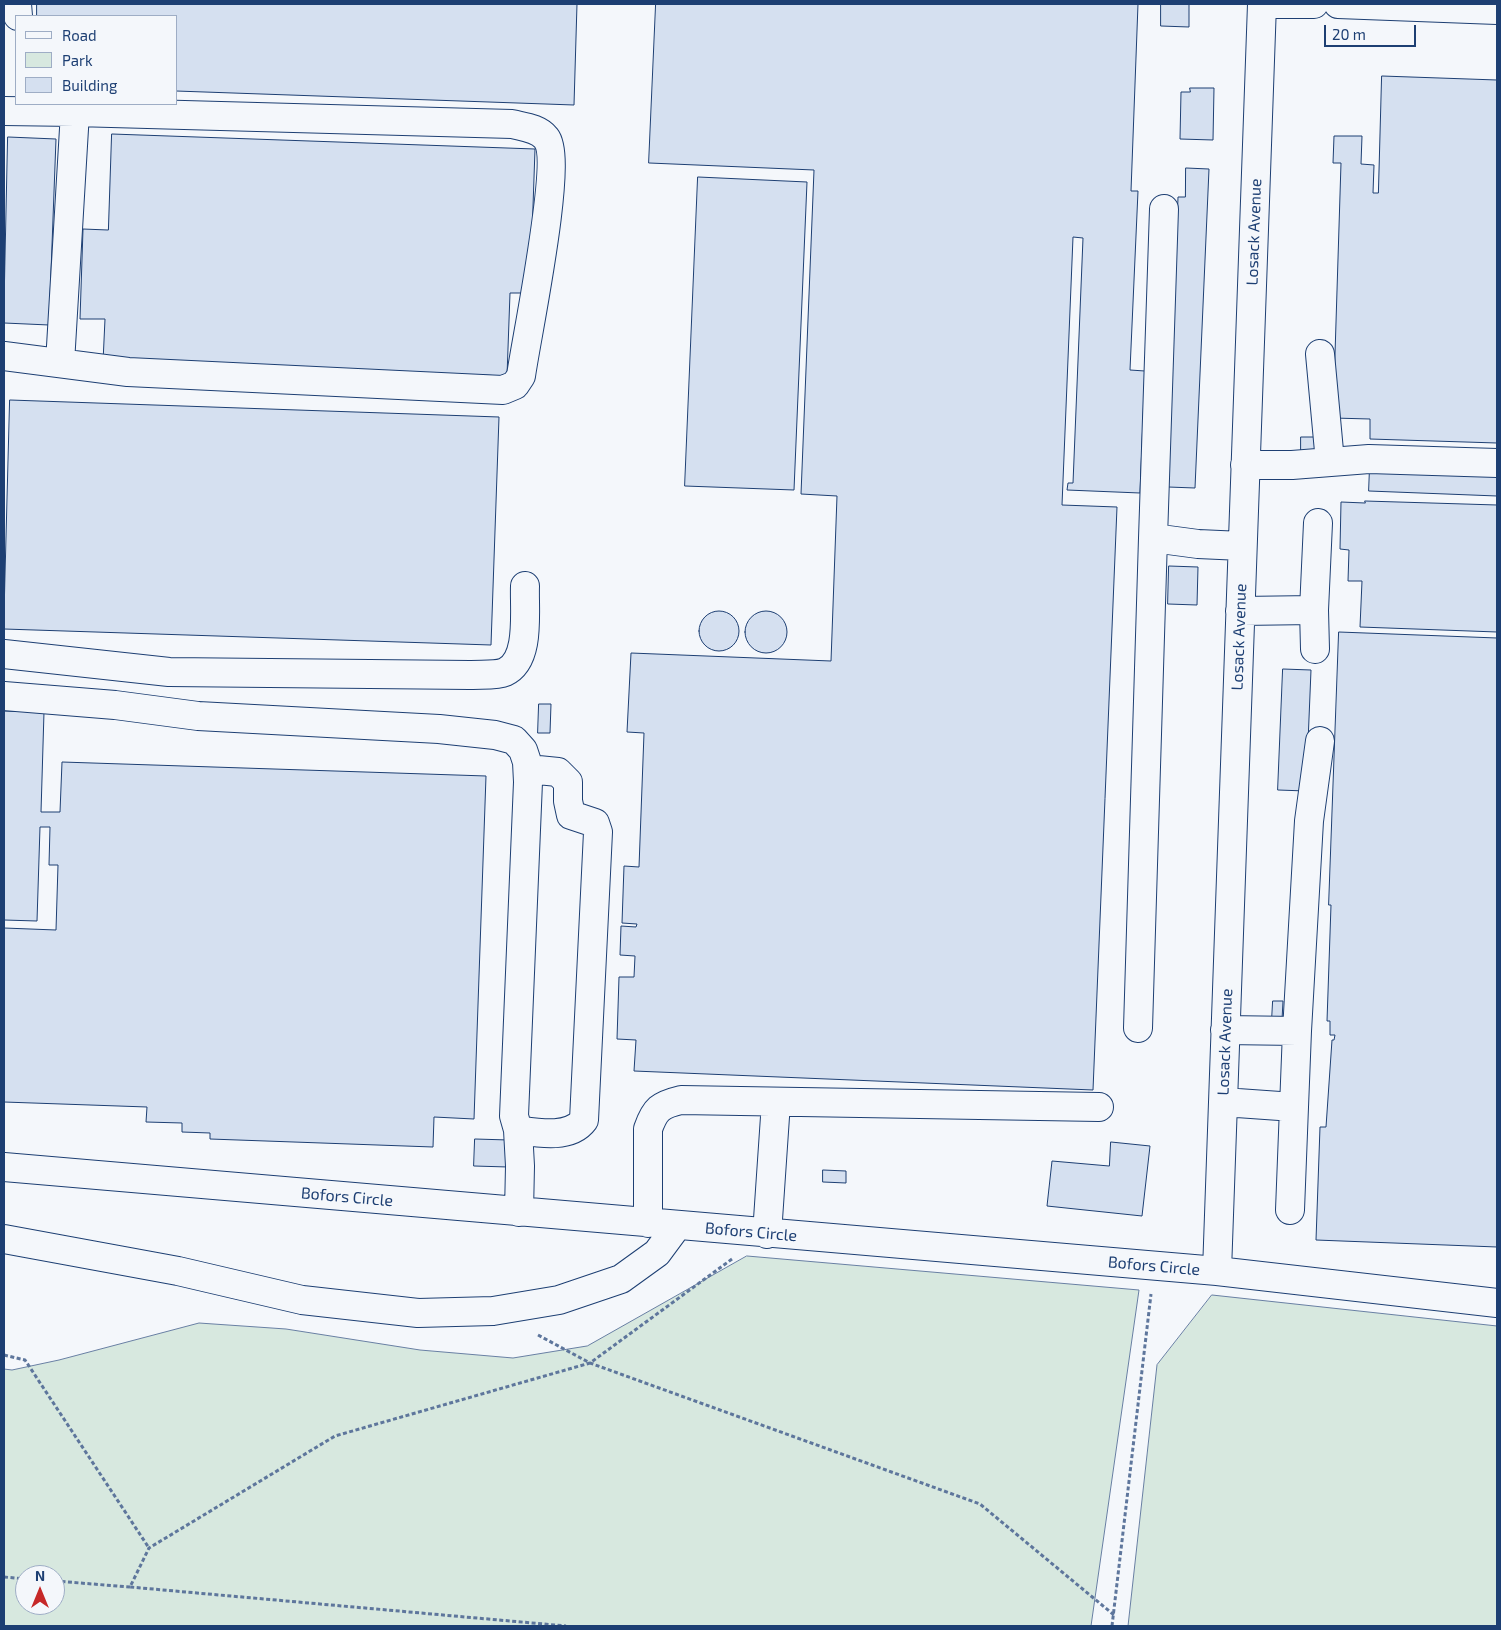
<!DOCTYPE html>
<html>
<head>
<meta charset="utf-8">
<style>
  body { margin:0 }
  #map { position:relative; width:1501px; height:1630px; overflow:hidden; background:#f4f7fb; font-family:"Exo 2",sans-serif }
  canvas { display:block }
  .frame { position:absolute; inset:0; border:5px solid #1d3f73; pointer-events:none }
  .legend { position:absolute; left:15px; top:15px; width:162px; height:90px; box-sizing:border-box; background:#f4f7fb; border:1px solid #9eadc5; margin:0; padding:6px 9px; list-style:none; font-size:15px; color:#1d3f73 }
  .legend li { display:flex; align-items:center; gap:10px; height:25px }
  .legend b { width:25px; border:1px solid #9eadc5 }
  .north { position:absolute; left:15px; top:1565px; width:50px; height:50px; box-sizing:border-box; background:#f4f7fb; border:1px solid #9eadc5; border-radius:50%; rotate:0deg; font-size:14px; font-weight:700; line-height:20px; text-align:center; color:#1d3f73 }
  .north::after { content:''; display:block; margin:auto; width:18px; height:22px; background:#c62828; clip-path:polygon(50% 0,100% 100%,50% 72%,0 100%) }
  .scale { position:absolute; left:1324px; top:25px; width:92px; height:22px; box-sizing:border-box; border:2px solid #1d3f73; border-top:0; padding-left:6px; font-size:15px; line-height:18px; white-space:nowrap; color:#1d3f73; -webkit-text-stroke:4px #f4f7fb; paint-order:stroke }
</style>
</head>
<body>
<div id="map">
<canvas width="1501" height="1630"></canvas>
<div class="frame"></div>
<ul class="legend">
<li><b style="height:6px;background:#f4f7fb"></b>Road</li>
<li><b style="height:14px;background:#d7e8df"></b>Park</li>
<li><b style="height:14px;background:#d5e0f0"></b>Building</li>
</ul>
<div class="north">N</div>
<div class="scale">20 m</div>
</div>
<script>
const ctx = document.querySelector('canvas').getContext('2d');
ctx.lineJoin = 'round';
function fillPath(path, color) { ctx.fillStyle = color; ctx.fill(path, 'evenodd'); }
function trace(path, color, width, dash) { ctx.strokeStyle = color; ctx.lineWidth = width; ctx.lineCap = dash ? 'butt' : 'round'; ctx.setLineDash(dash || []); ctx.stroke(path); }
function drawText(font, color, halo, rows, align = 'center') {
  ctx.font = font + ' "Exo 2",sans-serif'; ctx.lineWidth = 4; ctx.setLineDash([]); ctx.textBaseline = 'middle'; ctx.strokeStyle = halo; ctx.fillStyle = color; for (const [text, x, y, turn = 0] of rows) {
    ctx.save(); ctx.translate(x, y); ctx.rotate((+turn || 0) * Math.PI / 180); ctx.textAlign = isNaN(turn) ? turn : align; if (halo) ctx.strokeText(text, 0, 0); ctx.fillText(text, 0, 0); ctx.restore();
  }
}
const green = new Path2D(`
  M747,1256l392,34 -48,336h-1087v-257l8,1 47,-10 140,-37 87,6 134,21 93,8 74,-12zM25,1575h30v30h-30z
  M1212,1295l285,31v300h-369l29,-261z`);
fillPath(green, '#d7e8df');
trace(green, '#687fa3', 1);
const building = new Path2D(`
  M37,4h540l-3,101 -398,-14v-75h-139z
  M656,4h482l-7,187h7l-8,179 15,1 -5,122 -73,-3 1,-7h5l10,-245 -10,-1 -11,268 55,2 -24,583 -459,-19 2,-31 -19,-1 2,-62h15l1,-21 -15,-1 1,-29 15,1 1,-3 -15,-1 2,-57 15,1 5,-134 -17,-1 4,-79 200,8 6,-165 -36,-2 13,-324 -165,-7z
  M1161,4h28v23l-28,-1z
  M1382,76l115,4v363l-127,-4v-20l-37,-1 8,-255h-8l1,-27h28l-1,28 13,1 -1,28h5z
  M1190,88h24l-1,52 -33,-1 1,-47h9z
  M112,134l423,15 -5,144h-20l-3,83 -404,-14 2,-43h-25l3,-90 25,1z
  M8,137l48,2 -7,186 -45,-2z
  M1186,168l23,1 -14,319 -27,-1 10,-290h7z
  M698,177l109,5 -13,308 -109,-4z
  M10,400l489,17 -8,228 -487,-16z
  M1301,437h16v15h-16z
  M1370,466l127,5v25l-128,-5z
  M1365,501l132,4v127l-137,-5 2,-46h-14l1,-31 -9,-1 1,-47 24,1z
  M1169,566l29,1 -1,38 -29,-1z
  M699 631a20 20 0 1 1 40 0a20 20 0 1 1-40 0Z
  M745 632a21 21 0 1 1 42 0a21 21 0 1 1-42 0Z
  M1339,632l158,6v609l-181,-7 4,-113h6l6,-87h2l1,-5h-5v-14h-3l4,-116h-2z
  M1283,669l28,1 -5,121 -28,-1z
  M539,704h12l-1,29h-12z
  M4,711l40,1 -3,100h19l2,-50 424,14 -12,343 -40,-2 -1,30 -223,-8v-6l-28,-1v-9l-36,-1 1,-15 -143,-5v-174l52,2 2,-65h-9l1,-38h-10l-3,94 -33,-1z
  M1273,1001h10l-1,19h-10z
  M475,1139l34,1 -1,27 -34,-1z
  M1111,1142l39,4 -8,70 -95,-10 5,-45 57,5z
  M823,1170l23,1v12l-23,-1z`);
fillPath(building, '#d5e0f0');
trace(building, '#1d3f73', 1);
const minor = new Path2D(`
  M17,4l1,12
  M1262,4h52
  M1338,4l159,6
  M4,111l71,1 -15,251
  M1164,209l-11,329 45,6 44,2
  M1320,354l10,108
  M4,356l124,16 375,18 12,-5 6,-9c5,-37 43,-216 25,-238 -8,-10 -22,-11 -34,-14l-437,-12
  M1245,465h47l77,-6 128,4
  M1314,610l1,39
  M1240,611l74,-1 4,-87
  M4,654l165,18 301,3c10,-1 26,1 35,-3 26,-12 19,-61 20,-86
  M4,696l111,9 83,11 241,13 56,6 19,5 9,10 4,12 1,20 -14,334 4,14c20,3 52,9 66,-10l14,-288 -3,-9 -24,-8 -3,-14v-19l-10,-10 -30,-3
  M1138,1028l15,-490
  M1297,1031l12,-210 11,-80
  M1223,1102l71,5 3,-76 -72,-1
  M518,1130l2,36 -1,46
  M4,1167l1213,104 280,32
  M1290,1210l4,-103
  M648,1223v-94c7,-20 12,-24 33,-29l418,7
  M767,1234l9,-132
  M4,1239l174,32 124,29 116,13 75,-2 66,-11 62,-21 36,-26 20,-27
  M1217,1271l45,-1267`);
trace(minor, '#1d3f73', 30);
trace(new Path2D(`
  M732,1259l-142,104 390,141 134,111
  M538,1335l52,28 -255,73 -186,112 -19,39 436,39
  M4,1355l21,5 124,188
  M4,1577l21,2
  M55,1581l75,6
  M1112,1626l39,-332`), '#5e769c', 3, [4, 2.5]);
trace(minor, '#f4f7fb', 28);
drawText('16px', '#1d3f73', '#f4f7fb', [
  ["Losack Avenue",1254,232,-88],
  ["Losack Avenue",1239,637,-88],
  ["Losack Avenue",1225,1042,-88],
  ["Bofors Circle",347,1197,5],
  ["Bofors Circle",751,1232,5],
  ["Bofors Circle",1154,1266,5]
]);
</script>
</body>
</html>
